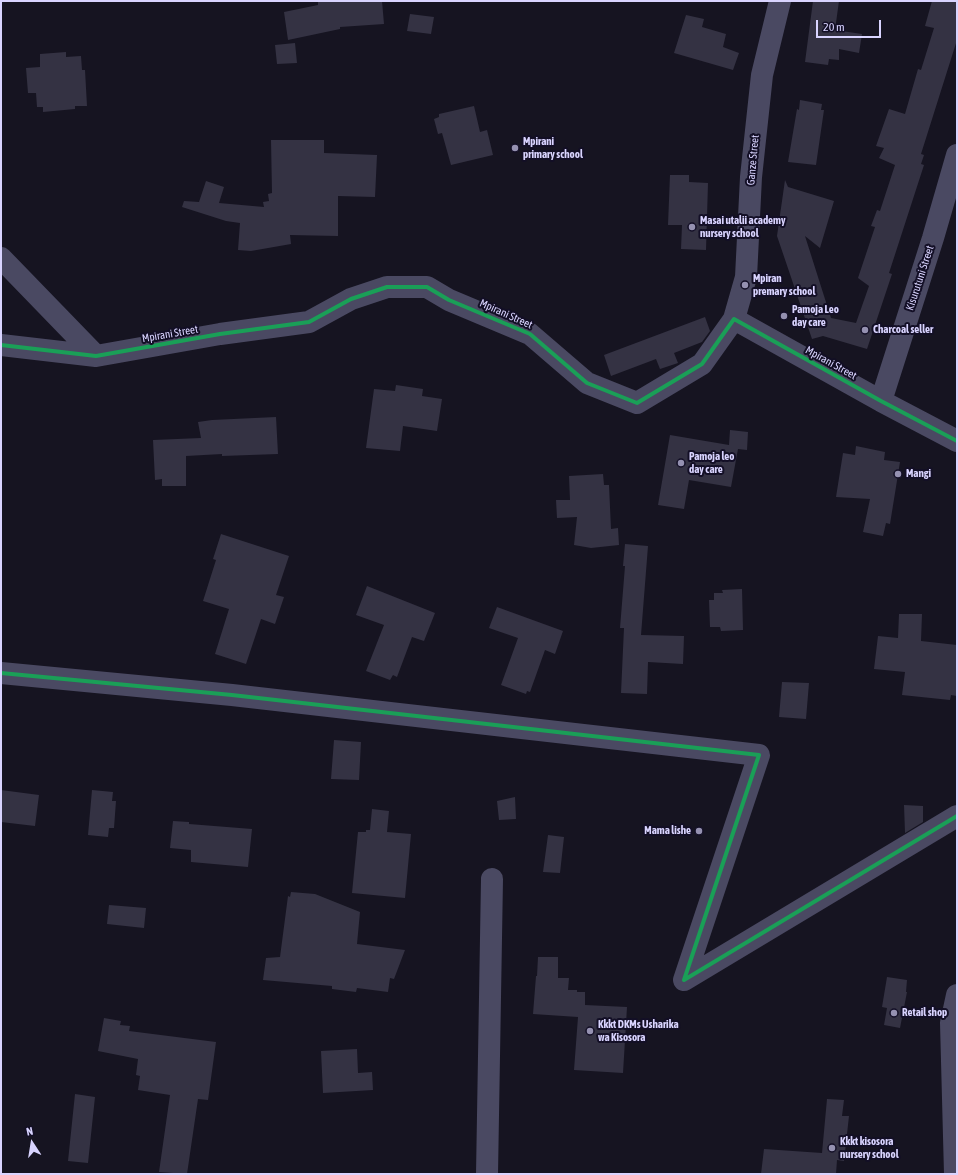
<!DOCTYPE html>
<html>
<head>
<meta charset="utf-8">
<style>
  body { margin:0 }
  #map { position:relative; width:958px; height:1175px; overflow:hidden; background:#161421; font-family:"Asap Condensed",sans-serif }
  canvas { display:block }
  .frame { position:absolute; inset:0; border:2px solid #d9d4ff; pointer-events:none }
  .north { position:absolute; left:12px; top:1123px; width:40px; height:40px; -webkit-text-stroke:3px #130f26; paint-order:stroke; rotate:348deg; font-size:11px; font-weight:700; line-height:16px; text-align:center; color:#d9d4ff }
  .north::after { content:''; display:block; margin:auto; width:14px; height:18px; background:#d9d4ff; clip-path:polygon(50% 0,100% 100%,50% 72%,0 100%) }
  .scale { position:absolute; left:816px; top:20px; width:65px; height:18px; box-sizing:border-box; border:2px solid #d9d4ff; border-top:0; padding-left:5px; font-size:12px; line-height:14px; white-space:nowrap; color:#d9d4ff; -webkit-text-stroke:3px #130f26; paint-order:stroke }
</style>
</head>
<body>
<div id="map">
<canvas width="958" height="1175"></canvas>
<div class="frame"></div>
<div class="north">N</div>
<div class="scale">20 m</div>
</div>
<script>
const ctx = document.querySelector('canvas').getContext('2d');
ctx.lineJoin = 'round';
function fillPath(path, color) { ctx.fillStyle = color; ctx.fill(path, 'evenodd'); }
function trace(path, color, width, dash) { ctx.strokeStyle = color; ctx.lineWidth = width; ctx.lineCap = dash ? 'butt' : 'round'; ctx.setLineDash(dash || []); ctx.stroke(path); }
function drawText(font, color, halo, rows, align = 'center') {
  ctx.font = font + ' "Asap Condensed",sans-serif'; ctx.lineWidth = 4; ctx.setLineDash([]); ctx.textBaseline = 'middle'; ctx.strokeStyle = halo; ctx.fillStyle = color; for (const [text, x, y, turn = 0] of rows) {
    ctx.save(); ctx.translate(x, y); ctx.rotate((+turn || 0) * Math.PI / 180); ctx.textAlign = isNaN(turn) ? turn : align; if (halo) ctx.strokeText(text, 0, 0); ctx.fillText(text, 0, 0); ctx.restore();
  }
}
fillPath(new Path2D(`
  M318,1h64l2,23 -44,3v2l-52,11 -4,-28 34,-7z
  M813,1h26l-4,29 27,4 -3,19 -20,-4v11l-10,-1 -1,6 -23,-3z
  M932,1h25v39l-36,114 3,1 -3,9 3,1 -35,108 3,1 -25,75 -44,-13 -11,3 -35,-103 8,-56 3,7 46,14 -14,47 -15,-12 26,82 25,5 13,-37 -11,-8 17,-51 -4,-1 6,-16 3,1 15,-46 -16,-7 5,-10 -8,-2 13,-37 16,5 13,-45 3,1 13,-42 -9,-2z
  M410,14l24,3 -3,17 -24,-3z
  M686,15l18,4 -2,8 24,7 -3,13 16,6 -6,17 -59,-17z
  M295,43l2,20 -20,1 -2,-19z
  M66,52v5l15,-1 1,14h3l2,36h-12v3l-32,3v-5h-6l-1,-14h-8l-2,-25 14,-1v-13z
  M800,100l22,4 -1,6h3l-8,55 -28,-3 9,-53 2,1z
  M474,106l6,26 7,-2 6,25 -42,10 -9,-32 -4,1 -4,-15 5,-2v-3z
  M271,140h53v13l53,2 -2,42 -37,-1v40l-48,-1 1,9 -40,7 -13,-1 2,-27 -14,-2 -44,-14 2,-6 15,1 7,-21 18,6 -5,16 45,4 -1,-5 6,-1 -1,-7 4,-1z
  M670,175h19v7l19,1 -2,67 -25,-1 1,-24h-14z
  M705,317l5,14 -8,11 -28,11 4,10 -18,6 -4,-10 -45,17 -7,-21z
  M396,385l27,4 -1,7 20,3 -5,32 -34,-5 -3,25 -34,-3 8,-59 21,2z
  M276,417l2,37 -56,2v-2l-36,2v30h-24v-7l-7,1 -2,-40 48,-2 -3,-16 14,-2z
  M730,430l18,2 -1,18 -9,-1 -7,38 -42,-7 -5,29 -26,-4 12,-70 59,10z
  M856,446l29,6 -1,8 16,2 -10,62 -4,-1 -3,13 -20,-4 7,-33 -34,-2 7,-44 12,2z
  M603,474l1,11h5l2,44 7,-1 1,17 -28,3 -17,-3 3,-28 -20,1 -1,-18h14l-1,-24z
  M221,534l68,22 -13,39 8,2 -9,27 -14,-5 -15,45 -31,-10 14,-45 -26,-8 13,-41 -3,-1z
  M625,544l23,2 -7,89 43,1 -1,28 -35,-2 -1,32 -26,-1 3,-65h-4l5,-62h-2z
  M367,586l68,27 -11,28 -12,-4 -15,40 -4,-2 -3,5 -24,-9 18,-46 -28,-10z
  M742,589l1,41 -22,1 -1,-4h-10l-1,-27h5v-7h9l-1,-3z
  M497,607l66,24 -8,23 -10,-4 -15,42 -3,-1 -1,3 -25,-9 17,-47 -29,-10z
  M899,614h23l-1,27 36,4v51l-6,-1 -1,5 -48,-5 3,-23 -31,-3 4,-33 20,2z
  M782,682l27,1 -3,36 -27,-2z
  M334,740l27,2 -2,38 -28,-1z
  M1,790l38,5 -4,31 -34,-4z
  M92,790l21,2 -1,9h4l-2,27h-5l-1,9 -20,-2z
  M515,797l1,22 -17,1 -2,-19z
  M904,805l19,1v16l-18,11z
  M372,809l17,2 -2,21 24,2 -6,64 -53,-5 6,-61h8v-2h4z
  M173,821l16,1v2l63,5 -4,38 -57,-5v-12l-21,-2z
  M548,835l16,2 -4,36 -17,-1z
  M291,892l24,2 45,18 -3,32 48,6 -11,29 -4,-1 -2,14 -31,-4 -1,4 -24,-3v-3l-69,-6 3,-22 14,-1 8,-61 2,1z
  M109,905l37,3 -2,20 -37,-4z
  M538,957h20v21h11l-1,12h9v2h8v13l42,2 -4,66 -49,-3 4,-53 -45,-3 3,-38h1z
  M887,977l20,3 -1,12h1l-7,36 -16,-3 3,-17 -5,-1z
  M104,1018l17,3 -1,4 10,1 -1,5 87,11 -8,58 -10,-1 -11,75 -28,-2 11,-77 -32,-5 2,-14 -4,-1 2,-16 -40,-8z
  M357,1049l1,24 14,-1 1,18 -50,3 -2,-42z
  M75,1094l20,3 -7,66 -20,-2z
  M827,1099l17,1 -2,16h7l-5,45 -7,-1 -1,14h-75l3,-25 58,4z`), '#343243');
trace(new Path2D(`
  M1,258l95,98
  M734,319l12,-42 5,-100 11,-102 18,-74
  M1,345l95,11 124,-22 89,-12 42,-23 36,-12h40l22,13 81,34 57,49 50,20 65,-39 32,-45 147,82 76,40
  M881,401l52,-163 24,-83
  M1,673l231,22 527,60 -75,225 273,-164
  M487,1174l5,-295`), '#4a4962', 22);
trace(new Path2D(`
  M955,1174l-4,-151 6,-28`), '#4a4962', 22);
trace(new Path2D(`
  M1,345l95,11 124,-22 89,-12 42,-23 36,-12h40l22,13 81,34 57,49 50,20 65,-39 32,-45 147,82 76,40
  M1,673l231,22 527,60 -75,225 273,-164`), '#1a9f57', 4);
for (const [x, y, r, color] of [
  [515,148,4,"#9591b1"],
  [692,227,4,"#9591b1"],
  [745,285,4,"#9591b1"],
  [784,316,4,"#9591b1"],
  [865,330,4,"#9591b1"],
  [681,463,4,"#9591b1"],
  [898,474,4,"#9591b1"],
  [699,831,4,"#9591b1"],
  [894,1013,4,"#9591b1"],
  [590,1031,4,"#9591b1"],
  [832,1148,4,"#9591b1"]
]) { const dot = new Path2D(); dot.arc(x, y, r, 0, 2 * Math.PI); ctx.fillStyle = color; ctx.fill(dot); trace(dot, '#130f26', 1.5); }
drawText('bold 11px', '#d9d4ff', '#130f26', [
  ["Mpirani",523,142],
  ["primary school",523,155],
  ["Masai utalii academy",700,221],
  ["nursery school",700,234],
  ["Mpiran",753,279],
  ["premary school",753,292],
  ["Pamoja Leo",792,310],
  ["day care",792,323],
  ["Charcoal seller",873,330],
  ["Pamoja leo",689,457],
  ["day care",689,470],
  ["Mangi",906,474],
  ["Mama lishe",691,831,"right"],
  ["Retail shop",902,1013],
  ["Kkkt DKMs Usharika",598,1025],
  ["wa Kisosora",598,1038],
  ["Kkkt kisosora",840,1142],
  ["nursery school",840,1155]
], 'left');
drawText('11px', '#d9d4ff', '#130f26', [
  ["Ganze Street",753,160,-85],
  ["Kisurutuni Street",920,278,-72],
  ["Mpirani Street",506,314,24],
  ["Mpirani Street",170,334,-10],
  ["Mpirani Street",831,363,29]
]);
</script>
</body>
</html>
